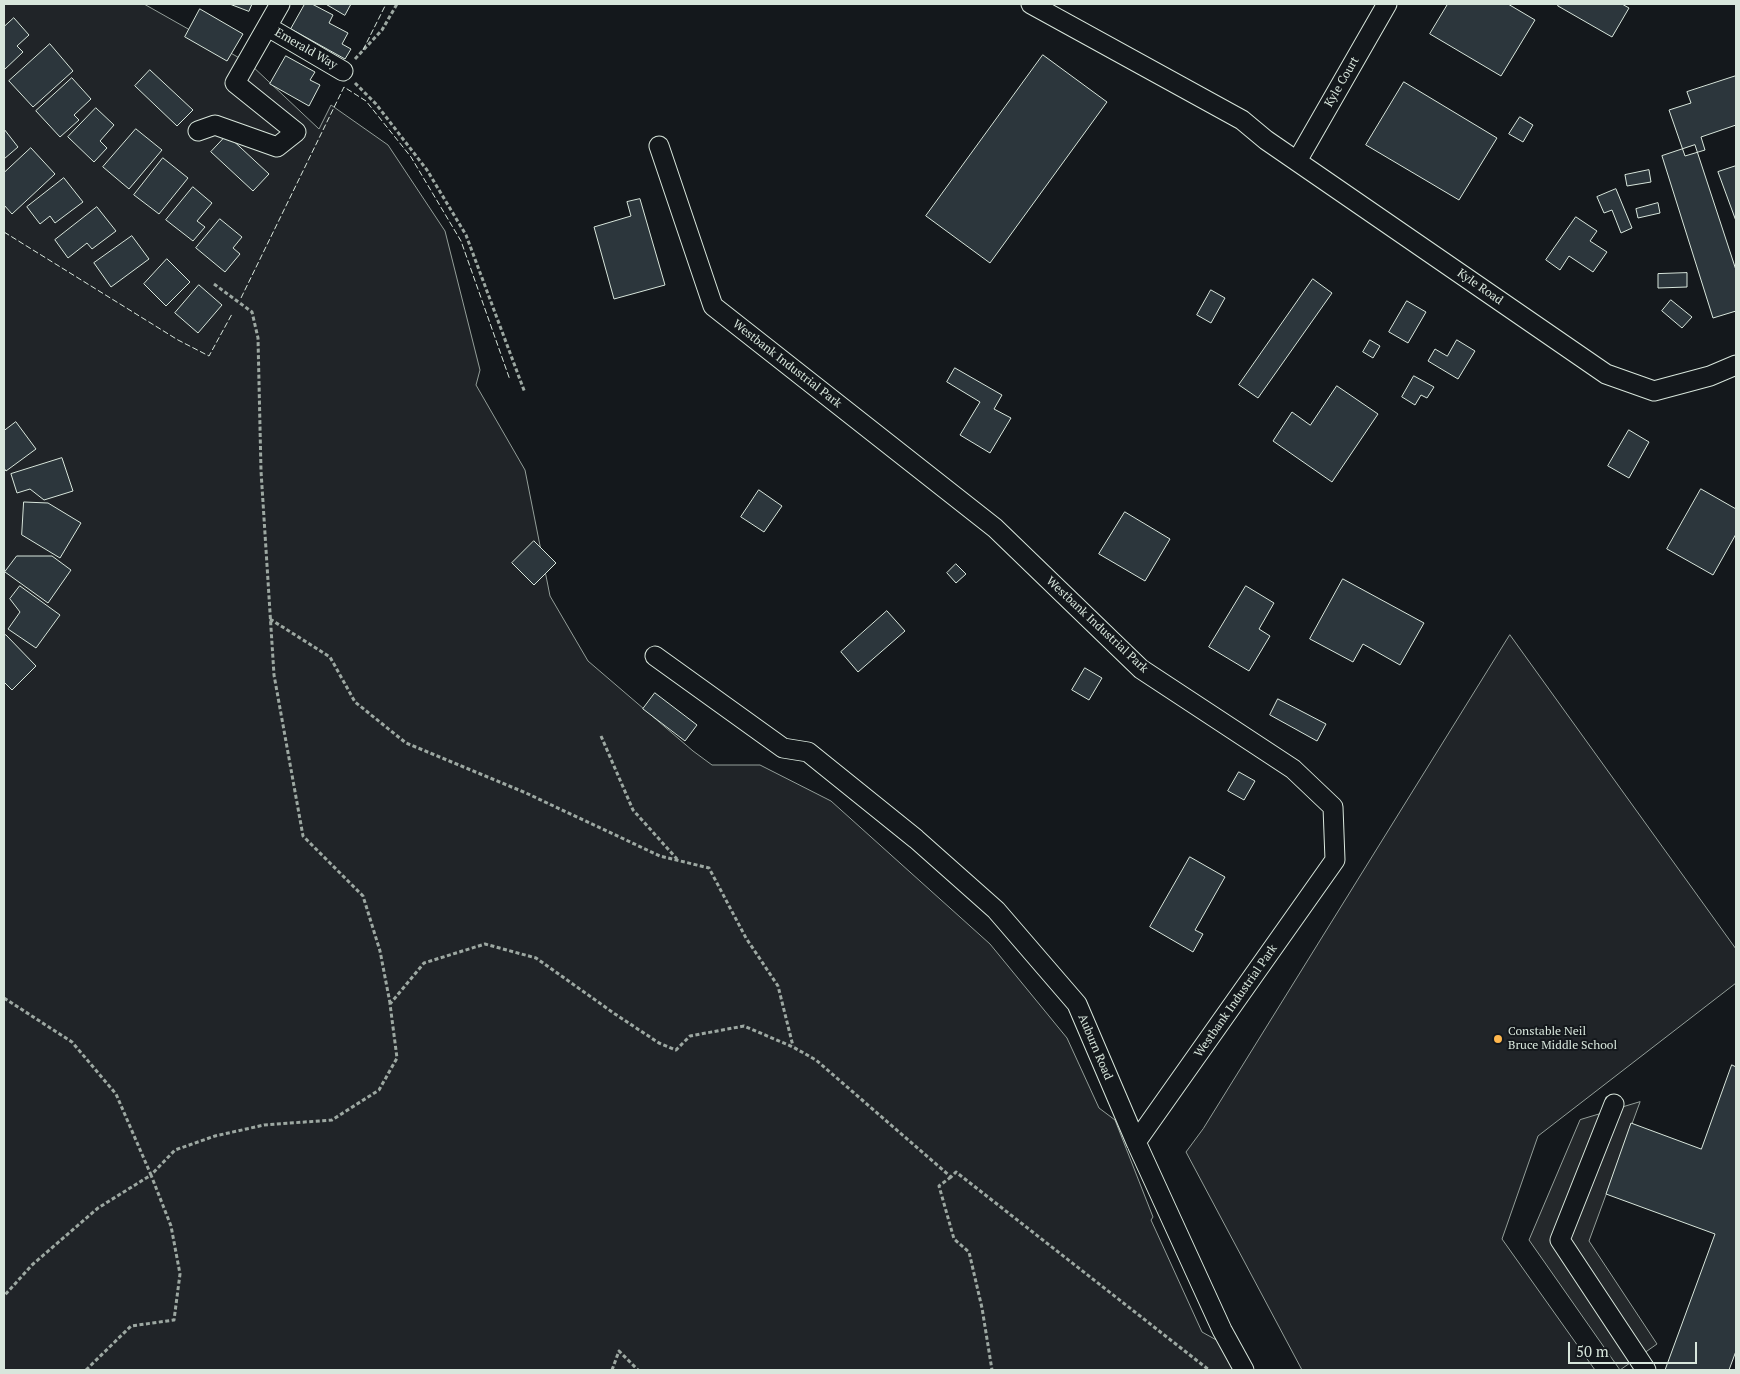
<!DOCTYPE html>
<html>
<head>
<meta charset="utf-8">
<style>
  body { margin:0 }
  #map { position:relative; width:1740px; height:1374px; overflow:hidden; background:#14181c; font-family:"PT Serif",serif }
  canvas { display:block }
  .frame { position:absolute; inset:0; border:5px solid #d8e6dc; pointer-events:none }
  .scale { position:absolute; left:1568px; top:1342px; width:129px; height:22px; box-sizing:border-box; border:2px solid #d8e6dc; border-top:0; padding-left:6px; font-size:15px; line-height:18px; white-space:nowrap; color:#d8e6dc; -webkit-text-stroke:4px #14181c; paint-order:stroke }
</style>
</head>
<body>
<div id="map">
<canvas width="1740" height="1374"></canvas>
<div class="frame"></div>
<div class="scale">50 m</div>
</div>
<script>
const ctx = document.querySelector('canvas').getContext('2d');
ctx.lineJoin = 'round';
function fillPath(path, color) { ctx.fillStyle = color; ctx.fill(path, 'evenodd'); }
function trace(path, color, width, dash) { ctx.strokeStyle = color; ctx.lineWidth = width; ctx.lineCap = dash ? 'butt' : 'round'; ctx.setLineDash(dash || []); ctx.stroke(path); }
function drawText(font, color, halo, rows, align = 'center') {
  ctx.font = font + ' "PT Serif",serif'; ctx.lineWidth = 4; ctx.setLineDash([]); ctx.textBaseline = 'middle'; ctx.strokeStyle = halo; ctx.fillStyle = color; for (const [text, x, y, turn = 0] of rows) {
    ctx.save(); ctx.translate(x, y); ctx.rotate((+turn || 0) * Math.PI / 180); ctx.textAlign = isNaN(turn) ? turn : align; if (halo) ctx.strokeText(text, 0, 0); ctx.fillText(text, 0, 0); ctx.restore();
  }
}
const green = new Path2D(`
  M4,4h140l106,60 69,65 12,-24 57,40 57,86 35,139 -4,15 49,85 25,126 38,65 105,90 19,14h48l71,36 159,143 77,94 32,70 16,12 38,97 -2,3 51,112 27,15 13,23h-1238z
  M1510,635l226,314v34l-198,153 -36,103 93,131h-293l-116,-218 17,-23z`);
fillPath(green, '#202428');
trace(green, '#939e99', 1);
const parking = new Path2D(`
  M1640,1102l-51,139 68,103 -37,26 -91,-130 51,-120z`);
fillPath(parking, '#24282b');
trace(parking, '#939e99', 1);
const building = new Path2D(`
  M230,4h22l-3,7z
  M305,4h7l21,11 -4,8 19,10 -6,11 9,5 -6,10 -54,-30z
  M326,4h25l-6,11z
  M1448,4h60l27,16 -34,56 -71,-42z
  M1559,4h63l7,4 -17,29 -54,-31z
  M200,9l43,25 -16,27 -42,-24z
  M14,18l15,17 -12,11 6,6 -19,18v-43z
  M50,44l23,27 -40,36 -24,-26z
  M1043,55l64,47 -117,161 -64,-47z
  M286,56l29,16 -5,8 10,5 -11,21 -39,-22z
  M150,70l43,40 -16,16 -42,-40z
  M1736,76v49l-35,12 4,13 -20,6 -16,-46 22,-7 -4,-11z
  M72,78l19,21 -17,16 5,5 -19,17 -24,-26z
  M1404,82l93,56 -38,62 -93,-55z
  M96,108l18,17 -14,16 7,7 -13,14 -26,-25z
  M1520,117l13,8 -10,17 -14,-8z
  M4,129l14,18 -14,12z
  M136,129l26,21 -33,39 -26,-22z
  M227,135l42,39 -16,17 -42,-39z
  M1695,145l41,125v41l-23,7 -51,-162z
  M31,148l24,26 -43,40 -8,-9v-32z
  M163,158l25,20 -29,36 -25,-19z
  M1736,166v55l-18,-49z
  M1649,170l2,12 -24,4 -2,-11z
  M64,178l19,24 -28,21 -5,-7 -10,8 -13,-17z
  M193,187l19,16 -15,18 8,6 -12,14 -27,-21z
  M1616,189l16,39 -11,5 -9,-23 -8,3 -7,-16z
  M640,199l25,86 -51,14 -20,-72 37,-11 -4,-14z
  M1658,203l2,10 -22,5 -2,-9z
  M97,207l19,24 -24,18 -5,-6 -19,15 -13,-18z
  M1576,217l21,14 -7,10 17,11 -14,20 -24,-16 -9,14 -14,-10z
  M220,219l22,18 -9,11 7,6 -15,18 -29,-24z
  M132,236l17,23 -38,28 -17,-24z
  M167,259l23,23 -24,24 -22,-22z
  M1687,273v14l-29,1v-14z
  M1313,279l19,14 -74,105 -19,-13z
  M199,285l23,20 -24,28 -23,-20z
  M1211,290l14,8 -14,25 -14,-8z
  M1671,300l21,17 -10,11 -20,-17z
  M1407,301l19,11 -18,31 -19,-11z
  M1370,340l10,6 -7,12 -10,-6z
  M1457,340l18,11 -17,28 -30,-18 7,-12 12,7z
  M955,368l47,27 -8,14 17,9 -21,35 -30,-18 20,-33 -33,-20z
  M1414,376l20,11 -7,11 -6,-3 -6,10 -13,-8z
  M1337,386l41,28 -46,68 -59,-41 19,-29 18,13z
  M16,422l20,27 -30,22 -2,-3v-37z
  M1629,430l20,12 -20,36 -21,-12z
  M62,458l11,33 -29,9 -14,-11 -13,4 -6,-19z
  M1701,489l35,20v25l-23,41 -46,-26z
  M759,490l23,16 -18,26 -23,-15z
  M24,502l24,1 33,20 -21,35 -38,-23z
  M1125,512l45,27 -25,42 -46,-27z
  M534,541l22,22 -22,22 -22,-22z
  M17,556h35l19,14 -23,33 -43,-31z
  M956,564l10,10 -10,9 -9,-10z
  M1343,579l81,44 -24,42 -37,-21 -10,18 -43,-23z
  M20,586l40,29 -24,33 -28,-19 12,-17 -10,-13z
  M1246,586l28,17 -15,26 11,7 -21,35 -40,-24z
  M887,611l18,20 -47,41 -17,-20z
  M6,635l30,31 -24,24 -8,-8v-46z
  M1085,668l17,10 -13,22 -17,-10z
  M655,693l42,32 -12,16 -42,-32z
  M1278,699l48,25 -9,17 -47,-26z
  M1239,772l16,9 -11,19 -16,-9z
  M1190,857l35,20 -30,53 8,4 -10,18 -43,-25z
  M1732,1065l4,2v284l-7,19h-64l50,-136 -109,-40 25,-71 70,26z`);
fillPath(building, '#2c363c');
trace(building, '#d8e6dc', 1);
const minor = new Path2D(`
  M1031,4l211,116 24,20 340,234 48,17 56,-15 26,-11
  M268,27l75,44
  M198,131l17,-6 62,22 19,-15 -61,-49 45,-79
  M659,146l54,160 282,222 146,141 152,100 40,38 2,53 -199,282
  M1297,161l90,-157
  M655,656l128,92 25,4 108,87 80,71 81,94 59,138 86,188 22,40
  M1614,1104l-54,136 86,130`);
trace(minor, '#d8e6dc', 21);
trace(new Path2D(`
  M355,59l27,-29 15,-26
  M355,83l21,21 51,66 39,65 59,158
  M214,284l38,28 6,26 3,133 13,204 29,161 60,60 17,55 10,52
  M270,619l60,38 25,45 51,41 120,50 134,63 49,12 37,70 32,48 15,60
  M601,736l32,74 44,49
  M4,998l68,44 44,52 35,81 -53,33 -66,57 -28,31
  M951,1177l-12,9 15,53 15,13 13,56 10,62
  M86,1370l45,-44 43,-6 6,-46 -9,-48 -20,-51 24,-25 40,-14 49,-11 68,-5 47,-30 18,-32 -7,-54 34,-41 61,-19 51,14 79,56 44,29 17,7 14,-14 54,-10 49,21 23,13 135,117 5,-5 253,198
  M612,1370l7,-19 19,19`), '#9da8a2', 3, [4, 2.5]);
trace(minor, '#14181c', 19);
trace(new Path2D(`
  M363,50l23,-46
  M4,232l174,108 31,16 23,-42
  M241,298l103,-211 22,14 45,56 50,84 49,139`), '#d8e6dc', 1, [6, 2.5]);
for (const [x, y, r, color] of [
  [1498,1039,5,"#ffb74d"]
]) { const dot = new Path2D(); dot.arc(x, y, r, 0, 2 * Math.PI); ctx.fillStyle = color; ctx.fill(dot); trace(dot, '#14181c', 2); }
drawText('12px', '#d8e6dc', '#14181c', [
  ["Emerald Way",306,49,30],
  ["Kyle Court",1342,82,-60],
  ["Kyle Road",1480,287,35],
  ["Westbank Industrial Park",787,364,38],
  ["Westbank Industrial Park",1097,625,43],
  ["Westbank Industrial Park",1236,1001,-55],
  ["Auburn Road",1095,1047,67]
]);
drawText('12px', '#d8e6dc', '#14181c', [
  ["Constable Neil",1508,1032],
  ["Bruce Middle School",1508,1046]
], 'left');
</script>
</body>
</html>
